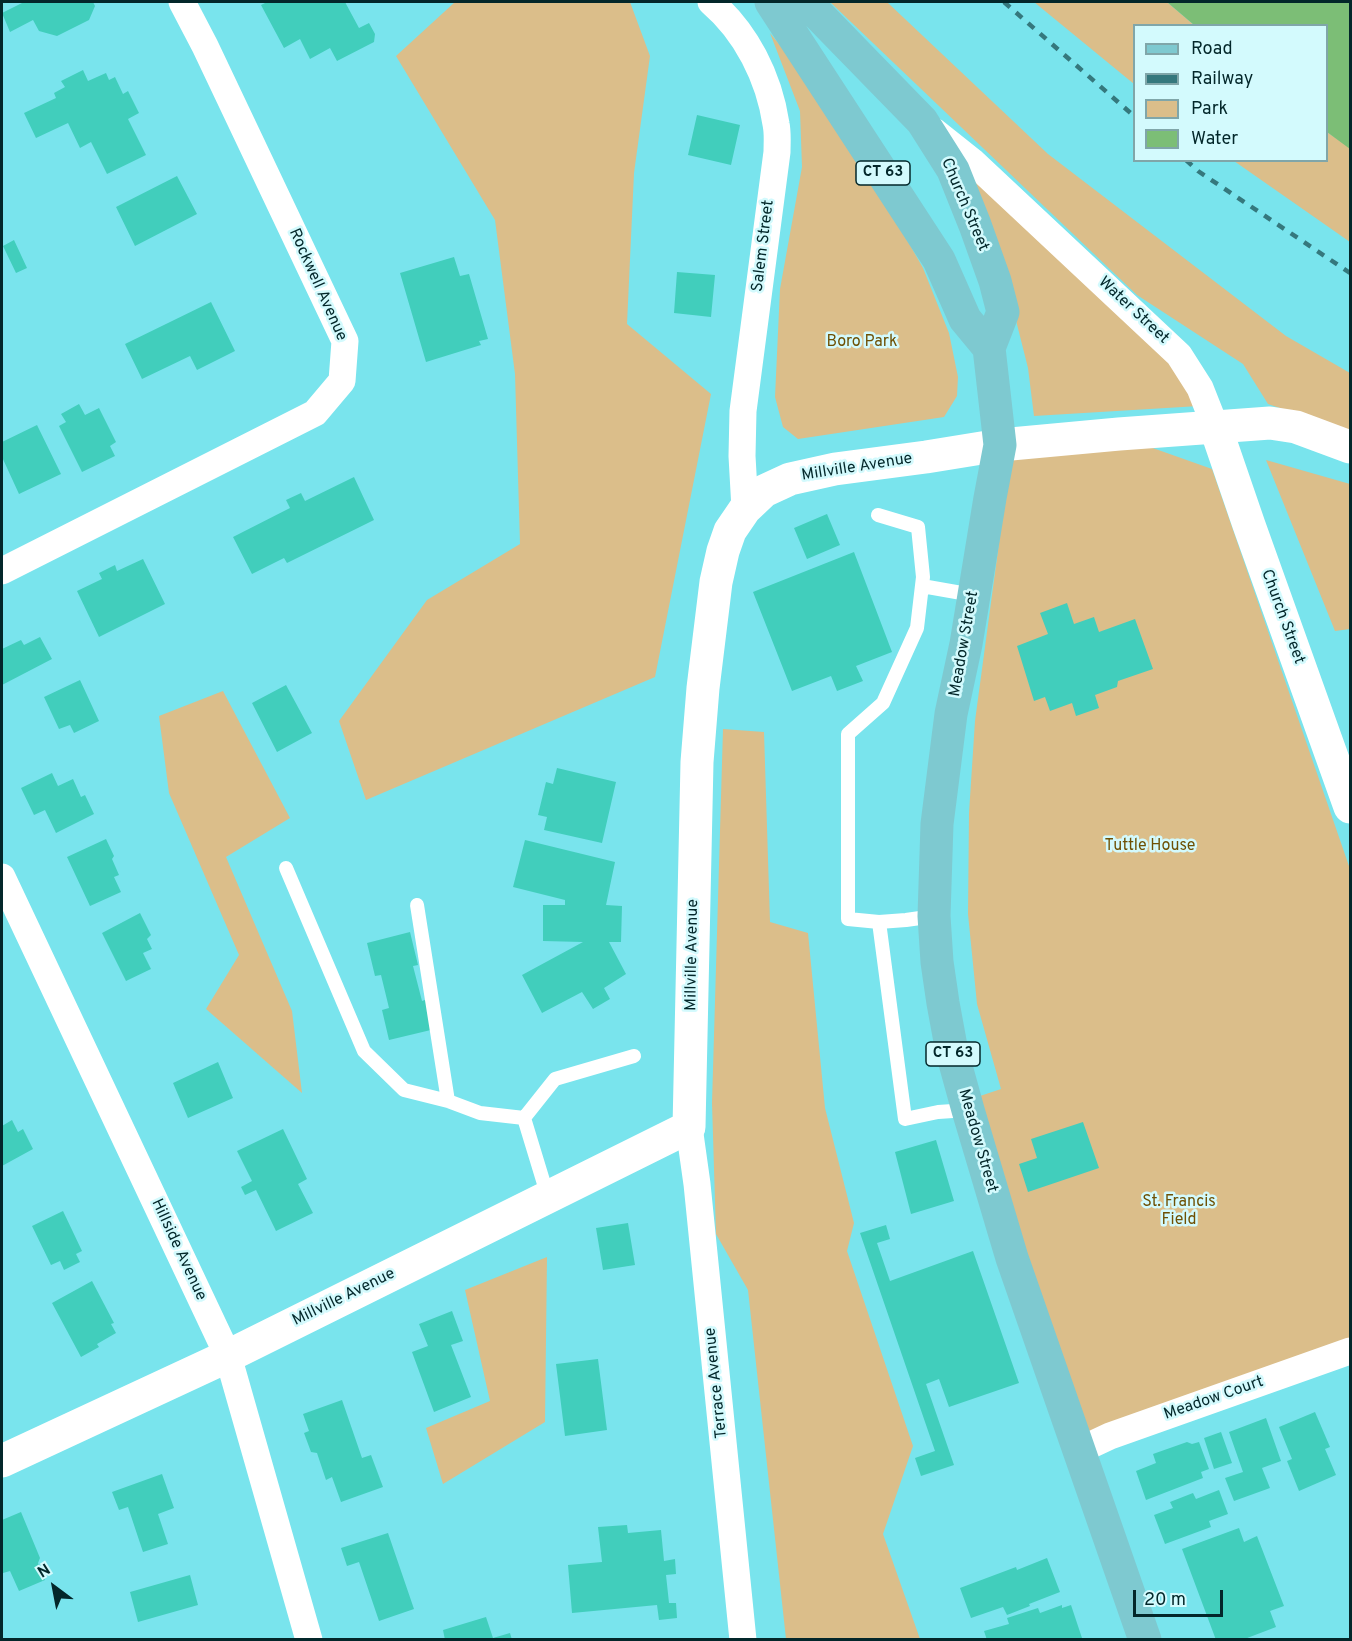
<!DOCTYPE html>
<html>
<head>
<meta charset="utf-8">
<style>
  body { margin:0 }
  #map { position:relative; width:1352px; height:1641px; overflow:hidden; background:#79e4ed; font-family:Overpass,sans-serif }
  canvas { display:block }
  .frame { position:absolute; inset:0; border:3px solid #03272a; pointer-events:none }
  .legend { position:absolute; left:1133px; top:24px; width:195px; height:138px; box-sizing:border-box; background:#d3fafd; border:2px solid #80a6a9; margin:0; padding:8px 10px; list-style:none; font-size:18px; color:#03272a }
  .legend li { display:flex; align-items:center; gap:12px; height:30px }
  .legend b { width:30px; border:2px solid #80a6a9 }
  .north { position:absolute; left:24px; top:1557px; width:60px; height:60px; -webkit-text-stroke:4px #d3fafd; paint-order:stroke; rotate:328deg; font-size:16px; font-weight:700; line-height:24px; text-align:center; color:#03272a }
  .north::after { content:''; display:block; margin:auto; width:21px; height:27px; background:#03272a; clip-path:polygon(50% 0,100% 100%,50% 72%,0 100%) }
  .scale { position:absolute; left:1133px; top:1590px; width:90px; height:27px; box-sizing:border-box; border:3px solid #03272a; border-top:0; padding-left:8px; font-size:18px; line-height:21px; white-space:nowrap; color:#03272a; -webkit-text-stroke:4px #d3fafd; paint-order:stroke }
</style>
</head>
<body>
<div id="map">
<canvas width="1352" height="1641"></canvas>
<div class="frame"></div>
<ul class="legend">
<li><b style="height:8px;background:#7ec9d0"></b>Road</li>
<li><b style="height:8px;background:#35787d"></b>Railway</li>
<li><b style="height:16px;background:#dbbe8a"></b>Park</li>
<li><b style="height:16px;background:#7cbe76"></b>Water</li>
</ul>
<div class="north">N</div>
<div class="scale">20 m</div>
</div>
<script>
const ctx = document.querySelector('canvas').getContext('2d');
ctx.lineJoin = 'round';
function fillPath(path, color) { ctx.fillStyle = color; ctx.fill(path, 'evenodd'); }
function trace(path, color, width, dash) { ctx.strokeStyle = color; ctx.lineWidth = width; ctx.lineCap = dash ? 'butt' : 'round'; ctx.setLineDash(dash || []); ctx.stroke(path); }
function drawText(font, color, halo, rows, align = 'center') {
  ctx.font = font + ' Overpass,sans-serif'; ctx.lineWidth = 5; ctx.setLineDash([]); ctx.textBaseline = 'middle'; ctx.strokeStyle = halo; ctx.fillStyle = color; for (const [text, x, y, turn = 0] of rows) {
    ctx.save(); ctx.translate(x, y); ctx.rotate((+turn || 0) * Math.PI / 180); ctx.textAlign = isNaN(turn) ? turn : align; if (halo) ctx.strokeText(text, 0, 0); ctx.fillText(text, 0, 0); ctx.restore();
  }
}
fillPath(new Path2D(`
  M455,2h175l20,54 -16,117 -7,151 84,70 -56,283 -289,123 -27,-79 88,-121 93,-56 -5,-170 -20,-154 -99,-164z
  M830,2h57l161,152 238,182 64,37v59l-82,-28 -25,-40 -106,-69z
  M1034,2h133l27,23 -60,1v58z
  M770,33l65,80 88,155 26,65 9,44 -1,19 -13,21 -146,22 -15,-12 -8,-30 5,-108 22,-122 -2,-56z
  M1327,132l23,16v94l-116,-81 92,-1z
  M971,177l215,200 13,29 -165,10 -6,-48 -29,-115z
  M1133,441l79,28 138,400v484l-272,98 -113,-350 36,-12 -24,-85 -9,-90 1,-101 6,-92 29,-215 10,-53z
  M1266,460l84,24v145l-15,2z
  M223,691l67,127 -64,39 66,154 10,82 -96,-84 33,-54 -70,-162 -10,-77z
  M723,729l41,3 6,190 38,11 17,175 29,115 -7,28 66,195 -30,88 37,105h-134l-38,-349 -32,-56 -4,-131z
  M547,1257l-2,165 -102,62 -17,-56 64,-27 -25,-111z`), '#dbbe8a');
fillPath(new Path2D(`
  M1167,2h183v147l-23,-17 -1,-106 -132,-1z`), '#7cbe76');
fillPath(new Path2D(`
  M24,2h69l2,4 -6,14 -32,16 -18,-5 -6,-11 -23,12 -8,-19z
  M267,2h78l14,26 10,-5 6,11 -1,8 -37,19 -7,-13 -20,11 -10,-20 -16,9 -23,-43z
  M83,70l5,11 18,-8 3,7 6,-3 8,17 5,-3 11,22 -11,6 18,36 -39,19 -16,-32 -11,6 -12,-25 -32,15 -12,-25 32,-15 -2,-5 11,-6 -4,-6z
  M697,115l43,10 -9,40 -43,-10z
  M177,176l20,38 -62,32 -19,-39z
  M14,240l13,28 -11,5 -13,-27z
  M454,257l6,19 9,-2 19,65 -9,2 2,4 -55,17 -26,-89z
  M677,272l38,3 -4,42 -37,-4z
  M211,302l24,49 -38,19 -7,-14 -48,23 -17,-35z
  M79,404l6,11 14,-7 17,34 -6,4 5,10 -33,16 -23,-46 7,-4 -5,-8z
  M37,425l24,49 -42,20 -17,-37v-15z
  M354,477l20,43 -87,43 -3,-5 -32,16 -19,-37 57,-29 -4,-8 15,-7 4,8z
  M827,514l13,31 -33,14 -13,-31z
  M854,552l38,100 -36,14 7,15 -26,10 -6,-15 -39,15 -39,-99z
  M143,559l22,45 -66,33 -22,-46 25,-12 -3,-6 16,-8 2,6z
  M1067,603l7,21 20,-7 5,15 36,-13 18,50 -35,12 -1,6 -22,8 4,13 -23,8 -4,-13 -22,8 -5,-14 -11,4 -17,-55 31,-12 -8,-21z
  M40,637l12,22 -50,26v-36l19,-9 3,5z
  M80,680l19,41 -25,12 -4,-8 -11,4 -15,-32z
  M286,685l26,48 -35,19 -25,-49z
  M557,768l59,14 -14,61 -58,-13 3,-13 -9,-2 8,-33 7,2z
  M52,773l6,13 15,-7 8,18 4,-2 9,19 -38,19 -11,-23 -11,5 -13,-27z
  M106,839l8,17 -2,3 7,16 -5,2 7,15 -31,14 -23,-49z
  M525,840l90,22 -9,43 16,1 -1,36h-12l17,32 -22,14 6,11 -17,10 -11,-17 -40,21 -20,-38 61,-33 -40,-1v-36h22v-5l-52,-13z
  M140,913l11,22 -4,4 5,10 -9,4 8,16 -25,12 -24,-48z
  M410,932l8,33 -5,1 9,35 6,-2 7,30 -46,11 -7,-30 7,-2 -8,-33 -6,1 -8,-33z
  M218,1062l15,36 -45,20 -15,-35z
  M12,1120l6,12 5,-3 10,20 -31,17v-40z
  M1083,1122l16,46 -71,24 -9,-28 18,-6 -6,-19z
  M283,1129l24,50 -9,5 15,29 -37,18 -20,-41 -11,5 -4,-8 11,-6 -15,-30z
  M936,1140l18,61 -43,13 -16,-62z
  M63,1211l19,40 -6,3 4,8 -16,8 -4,-9 -9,4 -19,-39z
  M628,1223l7,42 -32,5 -7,-42z
  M886,1225l4,14 -13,4 13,38 83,-30 46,132 -70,24 -10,-28 -13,5 28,81 -33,11 -6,-18 20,-7 -75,-218z
  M92,1281l22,42 -3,1 5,9 -19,11 2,3 -18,10 -29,-54z
  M452,1311l11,30 -12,4 20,52 -37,15 -22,-60 16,-6 -9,-22z
  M598,1359l9,71 -42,6 -9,-72z
  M342,1400l20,58 9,-3 12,32 -42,15 -9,-25 -6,3 -9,-27 -6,-1 -7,-19 5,-2 -6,-17z
  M1315,1412l15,35 -5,2 11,26 -37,16 -12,-30 5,-2 -13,-32z
  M1266,1418l15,43 -19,7 8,20 -36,13 -9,-23 18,-6 -14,-40z
  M1221,1432l11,31 -18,6 -10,-31z
  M1187,1442l5,2 7,-2 10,27 -8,3 2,6 -57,22 -10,-29 20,-8 -3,-9z
  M162,1474l12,34 -16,6 10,30 -25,8 -15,-45 -9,3 -7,-18z
  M1219,1490l9,24 -19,7 2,6 -46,17 -11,-29 19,-7 -3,-6 23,-9 3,6z
  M21,1512l19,46 -2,5 7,17 -26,11 -9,-20 -7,2 -1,-3v-50z
  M627,1525l1,8 33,-3 3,31 11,-2 1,15 -10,1 3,28h7l1,15 -18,2 -2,-15 -85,8 -4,-48 34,-3 -4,-35z
  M1239,1528l5,14 13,-6 27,70 -14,5 6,16 -34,13h-26l-34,-91z
  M388,1533l26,76 -35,12 -20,-59 -12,4 -6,-18z
  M1047,1558l13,34 -31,12 1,2 -23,9 -4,-8 -32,11 -11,-30 56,-21 1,3z
  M190,1575l8,30 -60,17 -8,-30z
  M1062,1605v3l9,-3 11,33 -4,2h-91l-3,-9 25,-7 -2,-6 31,-10 2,5z
  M486,1617l7,21 17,-5 2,7h-67l-2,-10z`), '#41cebc');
trace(new Path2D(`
  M878,515l40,12 5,50 -6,51 -34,75 -35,31v185l31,3
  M922,586l51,9
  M286,868l78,183 40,39 44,11 32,12 44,5
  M417,905l31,196
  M934,916l-28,4 -27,2 26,197 33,-7 30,-2
  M548,1197l-24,-79 31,-39 79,-23`), '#fff', 14);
trace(new Path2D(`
  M711,2c35,30 58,75 65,122 2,9 1,19 1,28l-34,259 -1,45 3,53
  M934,131l39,31 206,193 21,33 15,38
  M2,571l313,-158 27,-32 3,-40 -140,-295 -23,-44
  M2,877l226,479 81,284
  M689,1127l8,57 46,456
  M1078,1451l32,-15 240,-85`), '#fff', 27);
trace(new Path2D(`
  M1215,426l34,99 101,282
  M2,1461l226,-105 461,-229 8,-365 6,-74 13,-106 7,-31 7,-20 15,-22 19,-18 26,-12 45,-10 91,-12 74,-12 119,-11 151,-11 26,4 54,20`), '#fff', 33);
trace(new Path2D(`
  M771,2l168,258 26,59 24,29
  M806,2l116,119 31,49 22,55 20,56 8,31 -14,36 11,97 -10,53 -24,146 -15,70 -14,110 -3,92 3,46 6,41 9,49 16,58 44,148 133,382`), '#7ec9d0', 33);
trace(new Path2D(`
  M1004,2l130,114
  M1186,160l12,11 152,102`), '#35787d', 4.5, [8, 8]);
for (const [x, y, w] of [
  [883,173,54],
  [953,1054,54]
]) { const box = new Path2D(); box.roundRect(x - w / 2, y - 12, w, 24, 4.5); ctx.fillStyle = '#d3fafd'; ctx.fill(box); trace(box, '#03272a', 1.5); }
drawText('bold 15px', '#03272a', null, [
  ["CT 63",883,173],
  ["CT 63",953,1054]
]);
drawText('16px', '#03272a', '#d3fafd', [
  ["Church Street",964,205,67],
  ["Salem Street",764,246,-83],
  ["Rockwell Avenue",317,285,66],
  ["Water Street",1133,311,43],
  ["Millville Avenue",857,468,-9],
  ["Church Street",1282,617,70],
  ["Meadow Street",965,644,-80],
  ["Millville Avenue",693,955,-89],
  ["Meadow Street",977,1141,74],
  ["Hillside Avenue",178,1250,65],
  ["Millville Avenue",344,1298,-26],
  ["Terrace Avenue",717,1383,-96],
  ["Meadow Court",1214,1399,-19]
]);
drawText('16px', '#6e5004', '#d3fafd', [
  ["Boro Park",862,343],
  ["Tuttle House",1150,847],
  ["St. Francis",1179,1203],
  ["Field",1179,1221]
]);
</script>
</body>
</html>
